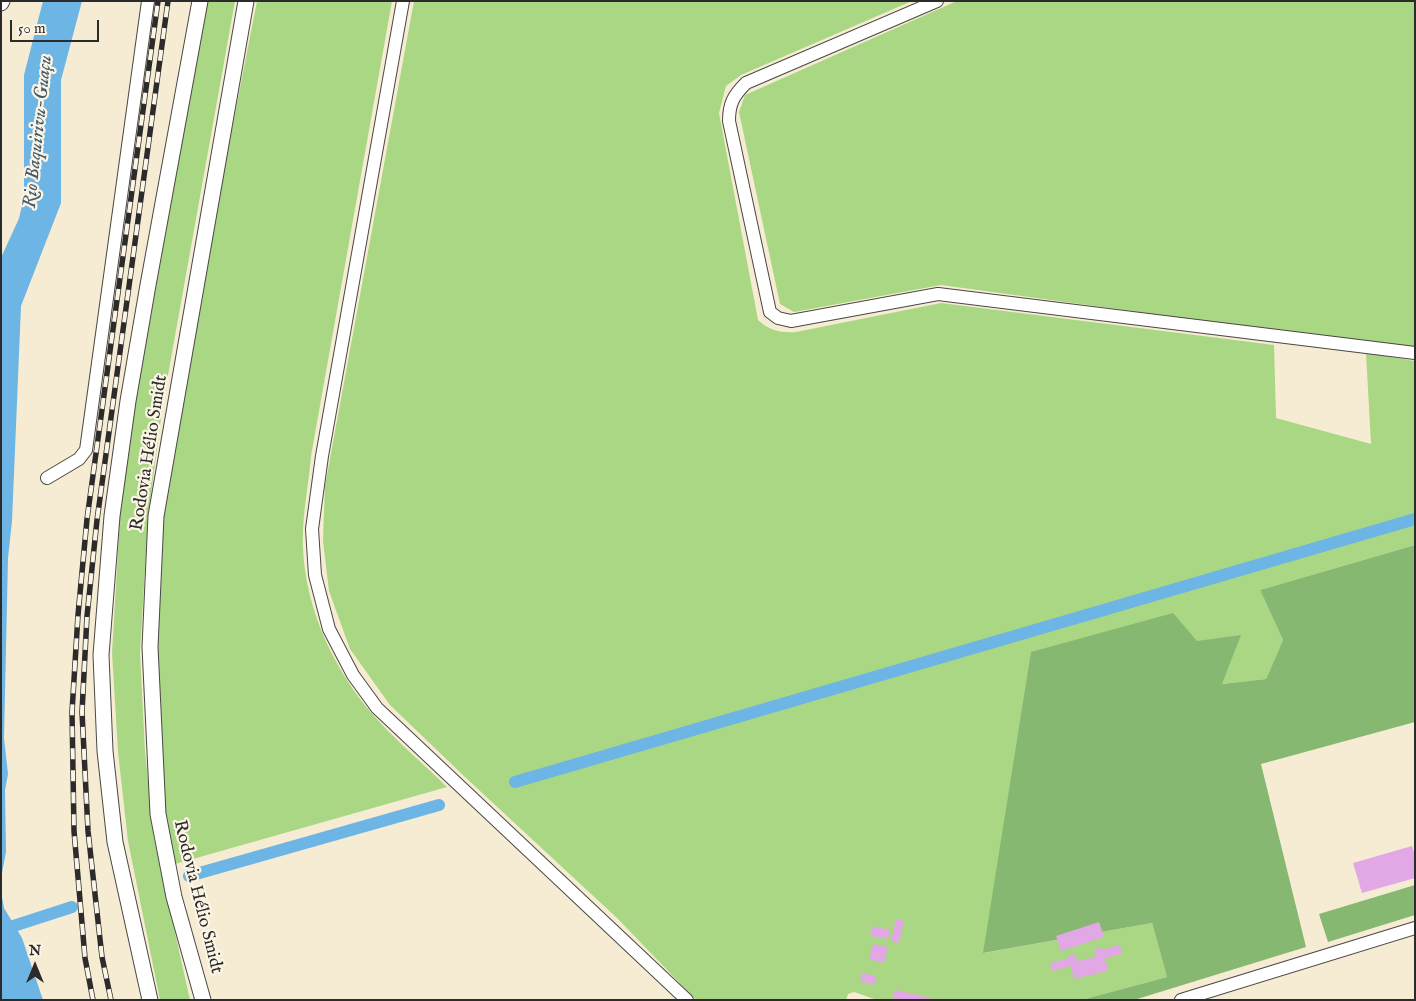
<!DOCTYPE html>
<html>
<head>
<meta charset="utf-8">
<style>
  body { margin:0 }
  #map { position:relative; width:1416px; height:1001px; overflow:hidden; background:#f5ecd3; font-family:"IM FELL English",serif }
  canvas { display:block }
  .frame { position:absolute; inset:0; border:2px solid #2b2b2b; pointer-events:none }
  .north { position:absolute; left:10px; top:941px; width:50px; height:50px; -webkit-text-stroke:4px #fcf5e5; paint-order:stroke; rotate:0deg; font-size:14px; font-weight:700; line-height:20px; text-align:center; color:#2b2b2b }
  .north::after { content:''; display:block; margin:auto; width:18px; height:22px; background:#2b2b2b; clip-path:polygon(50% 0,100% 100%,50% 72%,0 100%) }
  .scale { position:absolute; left:10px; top:20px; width:89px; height:22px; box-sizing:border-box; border:2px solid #2b2b2b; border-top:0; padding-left:6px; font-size:15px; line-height:18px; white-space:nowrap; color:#2b2b2b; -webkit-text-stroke:4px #fcf5e5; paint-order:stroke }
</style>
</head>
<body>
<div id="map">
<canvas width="1416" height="1001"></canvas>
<div class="frame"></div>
<div class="north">N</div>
<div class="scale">50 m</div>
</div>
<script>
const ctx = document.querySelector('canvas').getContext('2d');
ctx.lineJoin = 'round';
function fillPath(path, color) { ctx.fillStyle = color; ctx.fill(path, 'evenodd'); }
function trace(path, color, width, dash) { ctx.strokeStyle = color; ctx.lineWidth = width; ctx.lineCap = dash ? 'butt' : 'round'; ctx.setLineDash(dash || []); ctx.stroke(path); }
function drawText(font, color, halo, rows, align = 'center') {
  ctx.font = font + ' "IM FELL English",serif'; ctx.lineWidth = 4.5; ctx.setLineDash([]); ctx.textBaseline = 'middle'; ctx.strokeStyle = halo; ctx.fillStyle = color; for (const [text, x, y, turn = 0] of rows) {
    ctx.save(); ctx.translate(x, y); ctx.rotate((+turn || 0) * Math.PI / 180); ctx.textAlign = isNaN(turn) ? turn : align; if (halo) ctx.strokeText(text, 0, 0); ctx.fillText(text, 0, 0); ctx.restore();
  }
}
fillPath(new Path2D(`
  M207,1h28l-72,402 -15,114 -8,136 5,98 9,87 36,162h-30l-32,-159 -10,-89 -6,-99 8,-136 16,-117z
  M257,1h135l-81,455c-2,25 -7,50 -8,75 -3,67 29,139 73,187 22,25 48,46 71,69l-279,79 -10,-52 -2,-298z
  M414,1h498l-171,74 -15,11 -7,27 39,207c12,11 23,13 38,12l145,-29 333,42 2,73 95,26 -5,-91 49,8v184l-155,45 23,50 -17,39 -44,5 -238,269 168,-30 15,54 -86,23h-204l-23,-8 -6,2 -2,6h-150l-79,-82 -151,-140 -76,-73 -40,-56 -21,-58 -6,-50 2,-55z
  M957,1h458v346l-181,-22 -293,-40 -147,27 -14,-8 -41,-192 6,-17z`), '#aad784');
fillPath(new Path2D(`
  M1415,545v177l-154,42 45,183 -172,53h-53l86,-23 -15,-54 -169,30 48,-301 142,-39 24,28 44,-6 -19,49 44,-5 17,-39 -23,-50z
  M1415,885v30l-87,27 -9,-28z`), '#87b872');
fillPath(new Path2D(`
  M43,1h39l-21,79v123l-40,103 -9,215 -4,37 -4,180 4,36 -3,16 1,62 -5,26v-615l11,-22h7c9,-14 14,-18 5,-34v-132z
  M1,891l3,17 18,30 21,62h-37l-5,-15z`), '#6cb5e4');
trace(new Path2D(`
  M515,782l900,-263
  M189,876l250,-71
  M1,930l71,-23`), '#6cb5e4', 12);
trace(new Path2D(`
  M1,288l3,-12 25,-54 6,-27
  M1,981l5,19`), '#6cb5e4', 21);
fillPath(new Path2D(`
  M1412,846l3,9v23l-53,15 -9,-30z
  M896,919l8,2 -5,22 -8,-2z
  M1099,922l5,15 -43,14 -5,-15z
  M873,926l17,4 -2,9 -18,-3z
  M873,944l15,3 -4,16 -15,-4z
  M1120,945l2,9 -17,4 3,13 -34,8 -3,-13 -19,5 -2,-8 17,-4v-3l8,-2 2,7 19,-4 -2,-8 6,-2 1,3z
  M862,973l14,3 -2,9 -14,-4z
  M895,990l36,8v2h-39z`), '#e1a8e5');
const minor = new Path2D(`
  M403,1l-81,455 -10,73 3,46 14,54 24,46 24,33 310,292
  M937,1l-191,82c-13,13 -17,21 -17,38l41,191 8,6 13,3 147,-27 477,59
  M47,478l32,-19 7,-9 62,-449
  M1181,1000l234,-72`);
const major = new Path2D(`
  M1,3l1,-2
  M150,1000l-35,-158 -10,-91 -4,-96 11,-139 16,-115 20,-116 52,-284
  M203,1000l-29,-103 -16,-83 -8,-167 6,-131 90,-515`);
trace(minor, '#494844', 14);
trace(major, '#494844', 17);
trace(minor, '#fff', 12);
trace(major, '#fff', 15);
const rail = new Path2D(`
  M93,1000l-8,-42 -11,-127 -2,-119 6,-97 9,-96 71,-518
  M111,1000l-9,-43 -14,-126 -6,-119 5,-96 10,-96 71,-519`);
trace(rail, '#2b2b2b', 5.5);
trace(rail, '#fcf5e5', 4, [11]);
drawText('18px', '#2b2b2b', '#fcf5e5', [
  ["Rodovia Hélio Smidt",150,453,-81],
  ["Rodovia Hélio Smidt",197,897,76]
]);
drawText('italic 19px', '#425b6c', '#fcf5e5', [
  ["Rio Baquirivu-Guaçu",39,132,-84]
]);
</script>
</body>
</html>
